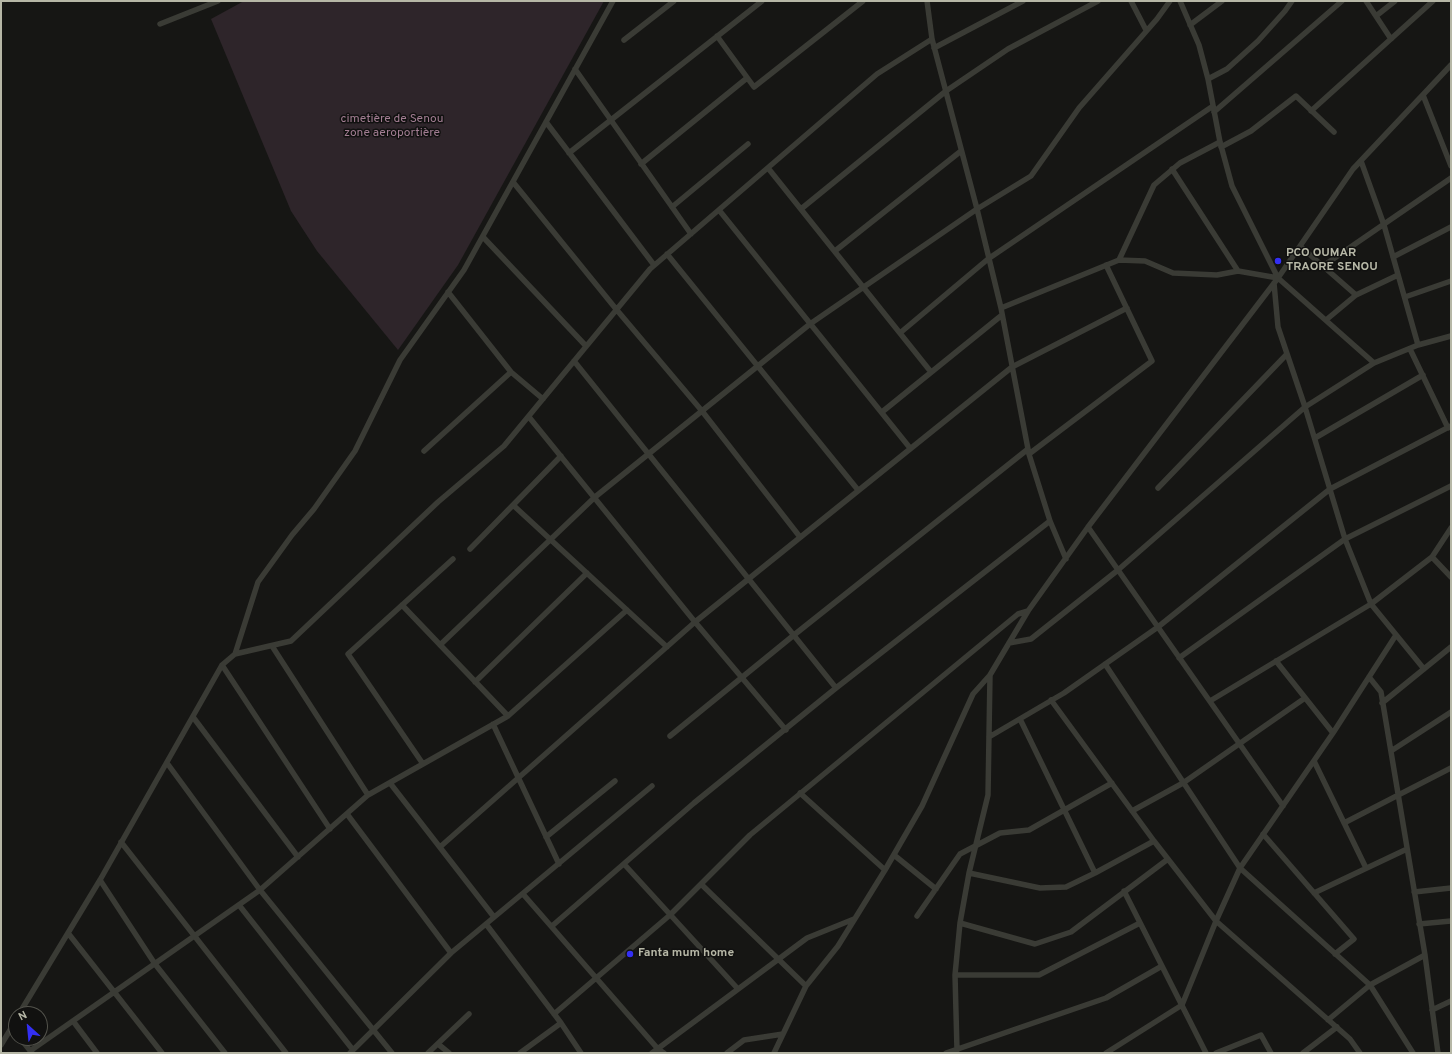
<!DOCTYPE html>
<html>
<head>
<meta charset="utf-8">
<style>
  body { margin:0 }
  #map { position:relative; width:1452px; height:1054px; overflow:hidden; background:#161614; font-family:Overpass,sans-serif }
  canvas { display:block }
  .frame { position:absolute; inset:0; border:2px solid #b6b7a6; pointer-events:none }
  .north { position:absolute; left:8px; top:1006px; width:40px; height:40px; box-sizing:border-box; background:#111110; border:1px solid #53534c; border-radius:50%; rotate:333deg; font-size:11px; font-weight:700; line-height:16px; text-align:center; color:#b6b7a6 }
  .north::after { content:''; display:block; margin:auto; width:14px; height:18px; background:#332ff4; clip-path:polygon(50% 0,100% 100%,50% 72%,0 100%) }
</style>
</head>
<body>
<div id="map">
<canvas width="1452" height="1054"></canvas>
<div class="frame"></div>
<div class="north">N</div>
</div>
<script>
const ctx = document.querySelector('canvas').getContext('2d');
ctx.lineJoin = 'round';
function fillPath(path, color) { ctx.fillStyle = color; ctx.fill(path, 'evenodd'); }
function trace(path, color, width, dash) { ctx.strokeStyle = color; ctx.lineWidth = width; ctx.lineCap = dash ? 'butt' : 'round'; ctx.setLineDash(dash || []); ctx.stroke(path); }
function drawText(font, color, halo, rows, align = 'center') {
  ctx.font = font + ' Overpass,sans-serif'; ctx.lineWidth = 3; ctx.setLineDash([]); ctx.textBaseline = 'middle'; ctx.strokeStyle = halo; ctx.fillStyle = color; for (const [text, x, y, turn = 0] of rows) {
    ctx.save(); ctx.translate(x, y); ctx.rotate((+turn || 0) * Math.PI / 180); ctx.textAlign = isNaN(turn) ? turn : align; if (halo) ctx.strokeText(text, 0, 0); ctx.fillText(text, 0, 0); ctx.restore();
  }
}
fillPath(new Path2D(`
  M244,1h360l-146,264 -60,85 -81,-99 -26,-40 -80,-192z`), '#2e252a');
trace(new Path2D(`
  M927,1l5,38 45,170 24,99 118,-48 26,1 28,12 44,2 21,-4 40,7
  M1131,1l15,29
  M1180,1l19,44 9,34 12,63 12,44 46,92 96,85
  M1366,1l25,38
  M1376,16l19,-15
  M160,24l58,-23
  M1190,25l32,-24
  M717,36l37,51 109,-86
  M624,40l50,-39
  M934,48l89,-47
  M575,69l116,165
  M1208,79l19,-10 31,-28 27,-30 7,-10
  M1423,95l28,71
  M1311,111l122,-110
  M1214,112l128,-111
  M546,122l108,143
  M1221,147l30,-16 45,-35 38,36
  M569,153l193,-152
  M1361,161l23,64 34,120
  M641,164l106,-86
  M768,168l163,204
  M1172,169l66,102
  M513,182l103,127 86,102 98,126
  M672,207l76,-63
  M801,209l145,-118 62,-42 90,-48
  M719,210l191,238
  M483,237l103,109
  M1300,246l56,49
  M835,251l126,-100
  M667,254l191,236
  M1393,257l58,-30
  M1119,260l35,-75 26,-22 40,-21
  M1323,266l128,-88
  M1274,283l4,44 27,80 40,132 26,65 53,65
  M448,292l63,80 32,27
  M1405,297l46,-16
  M1326,320l30,-25 42,-20
  M900,333l88,-74 225,-153
  M1410,349l38,79
  M574,361l262,327
  M882,412l120,-97
  M529,417l166,205 91,108
  M1315,438l108,-63
  M424,451l87,-79
  M1028,451l22,70 16,38
  M1029,454l123,-93 -46,-96
  M1158,488l129,-134
  M513,505l154,142
  M1088,527l195,279
  M470,549l91,-93
  M1432,557l19,20
  M402,605l106,111
  M1009,643l22,-4 87,-69 187,-163 69,-44 44,-18 33,-9
  M440,645l155,-148 215,-173 167,-115 54,-33 48,-68 78,-89 13,-18
  M272,646l96,149
  M235,654l23,-72 34,-47 22,-26 41,-58 45,-91 64,-90 149,-269
  M1179,658l166,-119 106,-53
  M1276,661l57,72
  M1105,664l135,204 130,117 43,68
  M222,665l108,164
  M1369,677l12,15 44,263 13,98
  M475,682l112,-109
  M1051,700l103,141 62,80 134,118 10,14
  M1210,701l161,-97 61,-47 19,-29
  M1382,703l69,-56
  M193,717l105,140
  M1020,719l75,154
  M493,724l66,140
  M670,736l124,-101 234,-186 -27,-141
  M989,737l75,-44 94,-66 172,-138 121,-63
  M1391,751l60,-39
  M1314,761l52,107
  M167,763l93,127 132,163
  M423,764l-75,-110 105,-95
  M390,783l104,134
  M800,793l85,77
  M1132,811l51,-28 122,-85
  M347,814l104,139
  M1344,823l107,-55
  M1263,834l91,105 -19,15
  M546,837l69,-56
  M121,842l165,211
  M440,847l255,-225 317,-255 115,-59
  M894,855l42,34
  M624,864l114,125
  M969,873l71,15 26,-1 29,-14 59,-32
  M100,880l55,84 70,89
  M701,884l105,102
  M1124,891l82,162
  M1414,892l37,-4
  M1314,893l93,-44
  M523,894l135,155 6,4
  M239,905l114,145
  M917,916l43,-62 40,-21 29,-3 83,-47
  M960,923l75,21 36,-12 97,-73
  M486,924l75,99 20,30
  M1419,924l32,-3
  M552,926l142,-123 142,-115 214,-167
  M68,933l94,120
  M955,975h84l101,-52
  M1432,1010l19,-9
  M19,1014l81,-134 122,-215 13,-11 56,-13 147,-139 66,-56 146,-177 227,-195 55,-35
  M554,1014l116,-99 80,-80 268,-221 10,-3
  M1328,1020l42,-35 55,-30
  M73,1021l24,32
  M20,1038l12,15
  M438,1044l11,9
  M1,1045l15,-25
  M957,1050l-2,-75 5,-52 9,-50 19,-78 2,-120
  M30,1051l230,-161 108,-95 140,-79 119,-106
  M350,1053l101,-100 201,-167
  M428,1053l41,-39
  M520,1053l41,-30
  M652,1053l155,-115 47,-19
  M727,1053l17,-13 39,-6
  M774,1053l32,-67 32,-40 47,-76 37,-64 51,-112 17,-19 38,-64 60,-84 190,-249 75,-109 98,-104
  M946,1053l160,-55 56,-32
  M1106,1053l76,-48 34,-84 24,-53 93,-135 63,-98
  M1216,1053l45,-18 10,18
  M1303,1053l34,-26`), '#3a3b35', 5.5);
for (const [x, y, r, color] of [
  [1278,261,4,"#332ff4"],
  [630,954,4,"#332ff4"]
]) { const dot = new Path2D(); dot.arc(x, y, r, 0, 2 * Math.PI); ctx.fillStyle = color; ctx.fill(dot); trace(dot, '#111110', 1.5); }
drawText('12px', '#a27d92', '#111110', [
  ["cimetière de Senou",392,120],
  ["zone aeroportière",392,134]
]);
drawText('bold 12px', '#b6b7a6', '#111110', [
  ["PCO OUMAR",1286,254],
  ["TRAORE SENOU",1286,268],
  ["Fanta mum home",638,954]
], 'left');
</script>
</body>
</html>
